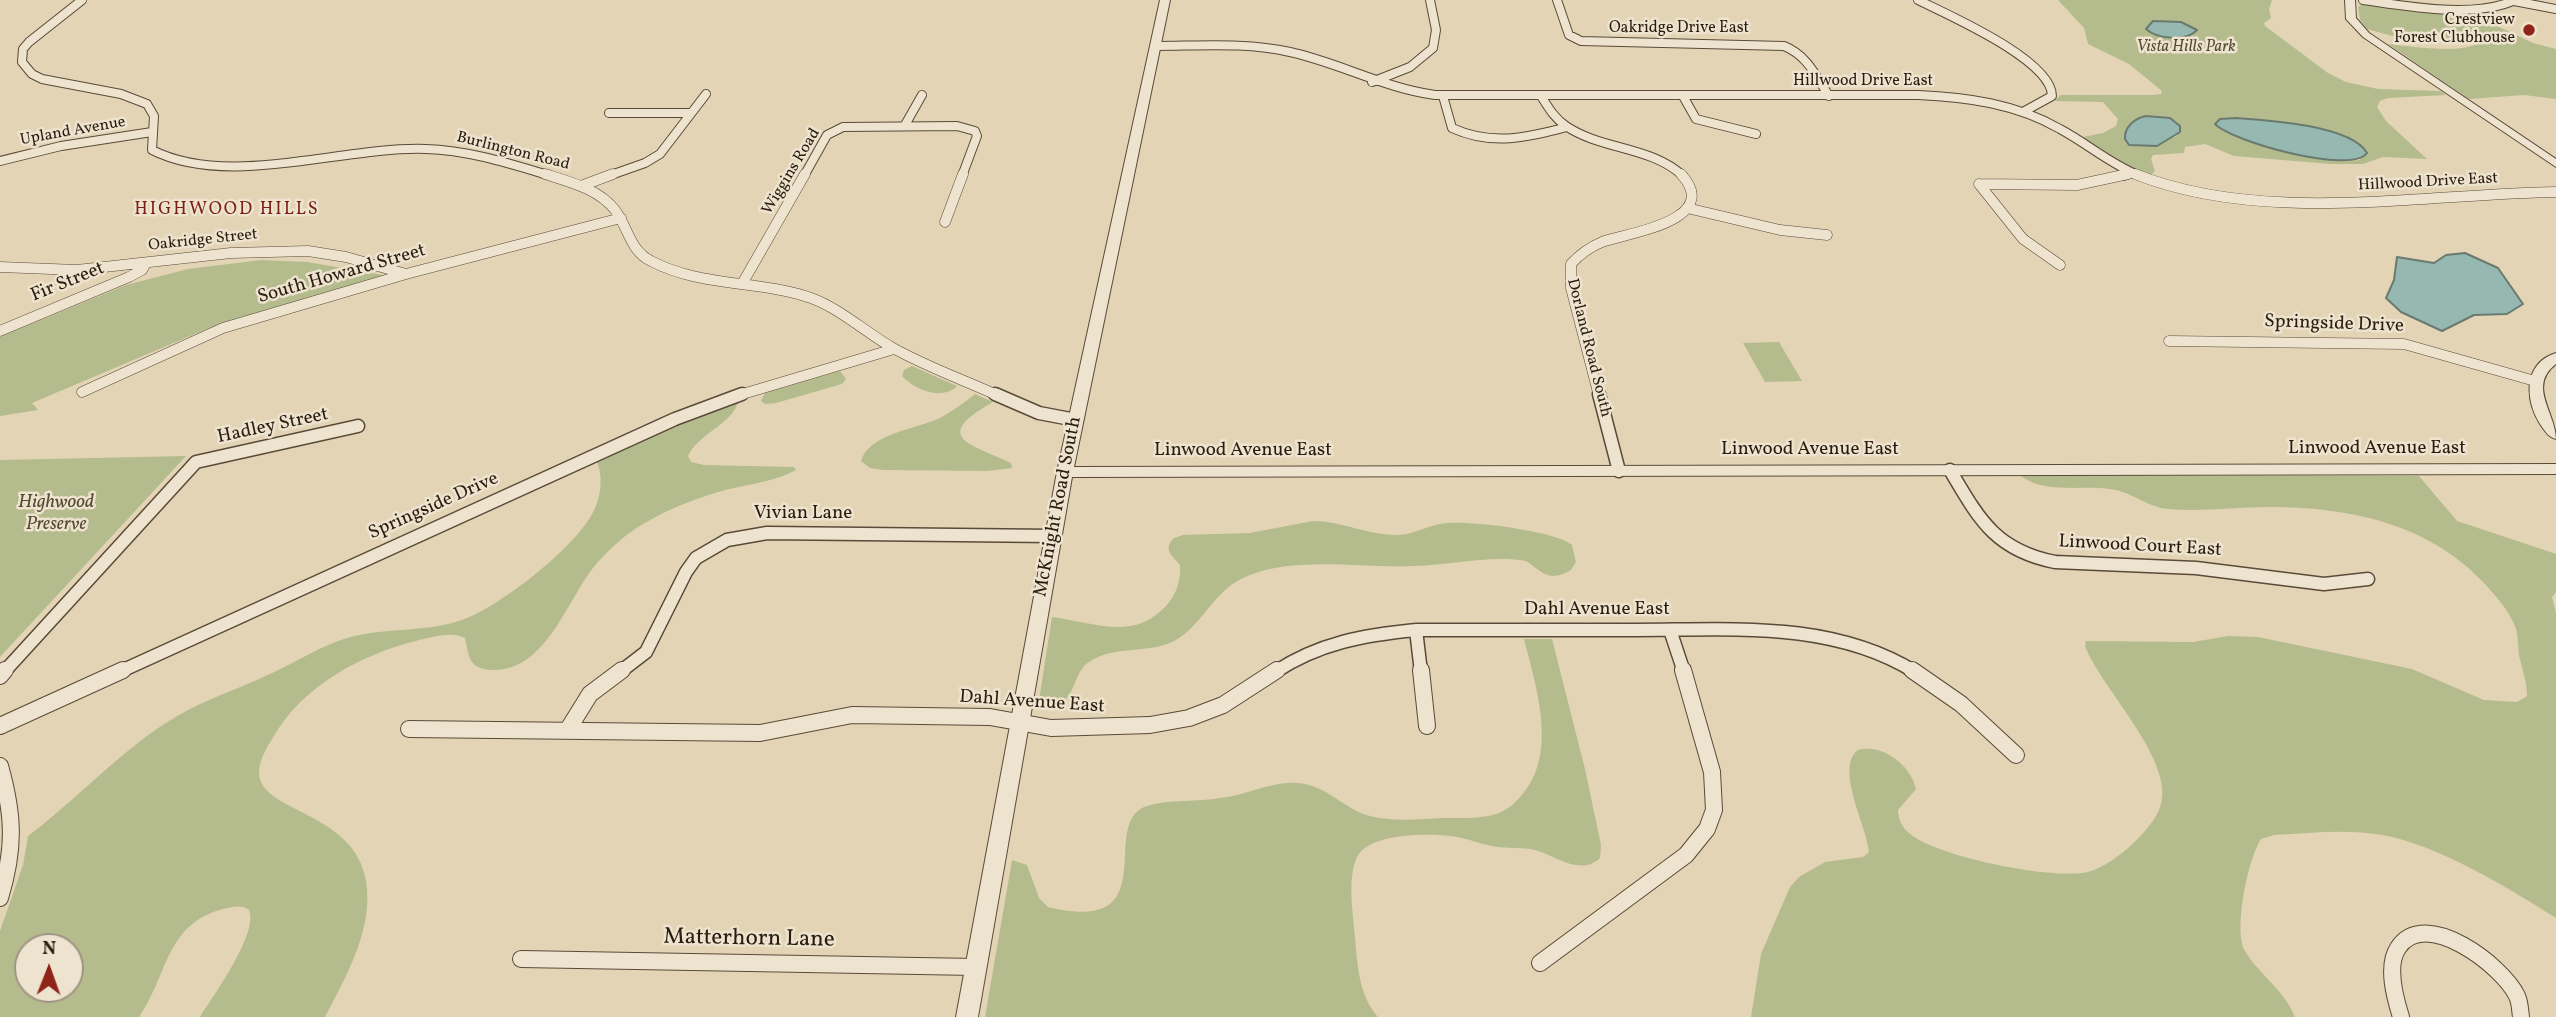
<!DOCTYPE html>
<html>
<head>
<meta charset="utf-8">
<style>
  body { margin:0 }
  #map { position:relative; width:2556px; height:1017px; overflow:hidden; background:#e3d4b5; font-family:Vollkorn,serif }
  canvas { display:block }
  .north { position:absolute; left:14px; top:933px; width:70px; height:70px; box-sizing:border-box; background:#ede3cf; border:2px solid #9f9482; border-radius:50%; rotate:1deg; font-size:19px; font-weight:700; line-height:28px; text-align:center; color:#2b1d0e }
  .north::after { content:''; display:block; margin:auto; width:24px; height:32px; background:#8f2418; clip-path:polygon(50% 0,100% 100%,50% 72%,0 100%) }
</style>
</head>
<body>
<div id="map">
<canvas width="2556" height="1017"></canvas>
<div class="north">N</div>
</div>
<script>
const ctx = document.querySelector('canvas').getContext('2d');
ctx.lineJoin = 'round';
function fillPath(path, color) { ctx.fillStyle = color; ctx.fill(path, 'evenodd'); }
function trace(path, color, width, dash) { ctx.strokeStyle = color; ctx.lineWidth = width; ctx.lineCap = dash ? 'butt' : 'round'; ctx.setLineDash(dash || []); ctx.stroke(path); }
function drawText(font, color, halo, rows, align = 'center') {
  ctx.font = font + ' Vollkorn,serif'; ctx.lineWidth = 5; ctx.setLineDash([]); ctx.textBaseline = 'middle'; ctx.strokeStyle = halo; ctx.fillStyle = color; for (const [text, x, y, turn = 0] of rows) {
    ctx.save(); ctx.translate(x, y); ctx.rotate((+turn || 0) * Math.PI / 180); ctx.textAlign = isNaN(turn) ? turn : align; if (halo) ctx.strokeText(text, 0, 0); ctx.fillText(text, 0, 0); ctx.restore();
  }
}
fillPath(new Path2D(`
  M2058,0h214l-3,9 2,9 -7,5 1,3 63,47 18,9 32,7 62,2 6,4 -58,3 -8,3 -3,6 9,14 41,38 -44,-2 -20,7h-32l-97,-8 -29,-12 -20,3 -1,6 -31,2 -2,4 4,12 -4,4c-25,-9 -47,-21 -68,-38l20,-4 13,-7 2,-7 -15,-17 -48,-1 5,-6h93l8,-1 1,-3 -33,-27 -41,-20 -4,-16zM2146,116l29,5 5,11 -5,5 -50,-3 9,-14zM2230,118c21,0 105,8 120,22 4,4 7,14 10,20 -30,5 -123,-15 -145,-36l5,-5z
  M2362,4l60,5 23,6 24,11h28l36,17 23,6v50l-32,-4 -55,4 -81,-55c21,2 80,12 94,-4h-33l-16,-8 -8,2 7,7 -29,-2 -36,-10 -7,-9 -2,-13z
  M261,260l46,2 82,14 -180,52 -177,75 6,7 -38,6v-79l126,-52 62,-16z
  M1779,342l23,39 -37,1 -22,-39z
  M912,366l45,20c-15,15 -42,4 -55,-10l2,-6z
  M840,371l6,8 -4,5 -66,19 -11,1 -4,-3 4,-8z
  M975,394l18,8c-64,36 -21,42 18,61l1,5 -24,3 -105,-1 -13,-2 -9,-7c8,-27 54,-32 77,-42 13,-7 26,-16 37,-25z
  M738,402c-6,22 -40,32 -50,54l3,6 13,3 90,2 2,3c-20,11 -45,14 -67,19 -29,8 -57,18 -84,34 -20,11 -37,27 -52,45 -26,33 -48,104 -101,102 -23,-1 -23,-13 -27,-32 -14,-7 -32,-1 -46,2 -59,15 -116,45 -147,99 -6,10 -13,22 -13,34 1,40 96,38 107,108 8,47 -20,96 -41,136h-125c13,-21 59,-84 49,-107 -8,-6 -17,-3 -26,-1 -58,15 -55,67 -84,108h-139v-86l23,-66 5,-29c55,-41 100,-95 162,-127 26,-13 55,-23 82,-36 24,-11 47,-26 72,-34 37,-12 77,-6 115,-18 37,-11 121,-76 136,-113 6,-13 8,-32 2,-46l92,-42zM28,947h42v42h-42z
  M186,456l-186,201v-197z
  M2021,476h398l38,45 99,33v38l-4,5 4,16v305c-47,-30 -120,-74 -174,-83 -34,-6 -73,-2 -108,0l-13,4c-13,20 -28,91 -16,112 15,25 38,37 50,66h-544l10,-63 29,-67 9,-10 26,-15 38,-5 6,-5c-1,-23 -35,-84 -11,-102 24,-7 53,15 58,39l-18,21c0,9 4,17 11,23 27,24 144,47 179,39 24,-6 61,-39 71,-62 21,-45 -58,-121 -74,-164l1,-5 107,1 35,-6 30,1 154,32 72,31 33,2 10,-6c0,-15 -5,-27 -8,-41 -1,-9 -1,-18 -3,-26 -6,-18 -21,-34 -34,-48 -55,-58 -135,-74 -213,-74 -34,0 -67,5 -101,2 -22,-2 -37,-18 -59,-20 -28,-4 -65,5 -88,-13z
  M1313,521c28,0 53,13 80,14 18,1 31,-8 47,-11 23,-5 116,7 132,21l4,17 -5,8c-23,13 -28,2 -45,-9 -35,-6 -75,4 -111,5 -53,3 -125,-12 -174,13 -27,13 -39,46 -65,61 -26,15 -60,4 -87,22 -14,9 -13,29 -25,39l-26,6 14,-90c41,5 81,25 114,-11 10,-11 15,-25 14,-41 -7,-9 -18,-15 -6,-27l9,-3 67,-2z
  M1524,639h28l33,130 16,76 -1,13c-20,19 -45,-3 -65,-8 -12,-3 -25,-1 -37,-3 -16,-2 -31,-9 -47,-11 -23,-3 -83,-3 -94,21 -10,22 -4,56 -2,80 2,26 4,59 23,80h-393l27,-157 15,5 12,33 9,9c121,29 48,-85 99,-101 23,-7 50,-4 74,-8 26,-3 51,-17 77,-15 31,3 45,26 72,33 23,6 50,3 73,2 17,0 37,1 53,-4 10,-3 18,-10 25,-18 38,-42 15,-109 3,-157z`), '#b4bc8d');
const water = new Path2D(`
  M2153,21l28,1 16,8c-11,12 -40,9 -51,-1z
  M2146,116l24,2 10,8v6l-23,14 -28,-1 -4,-6c-1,-12 10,-21 21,-23z
  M2236,118c30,2 115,7 131,35 -16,22 -134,-11 -152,-29l5,-5z
  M2465,253l33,15 25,36 -16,10 -33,1 -32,16 -41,-19 -15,-14 8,-18 3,-23 37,6 12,-8z`);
fillPath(water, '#95b8b0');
trace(water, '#6b7a6f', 2);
const minorFar3 = new Path2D(`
  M82,0l-53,42 -6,7 -1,13 10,12 10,5 79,15 26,10 7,12 -2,34c77,39 190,-4 274,-1 42,1 85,15 125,27
  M1557,0l12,35 12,6 203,5c23,9 32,30 45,50
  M1918,0c30,15 134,60 134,96l-29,16
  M2363,0c43,6 112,19 152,0
  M2514,1l42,8
  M1155,46c45,0 91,-4 135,6 50,11 94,36 145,43h483c49,2 99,9 142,34 28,15 50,35 80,47
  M1372,82l38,-15 23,-19 3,-18 -6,-30
  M1443,96l9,32c40,18 74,10 115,-1
  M1541,96c7,11 13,22 25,30 35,24 85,20 117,50
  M1683,96l13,23 60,15
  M609,113h82
  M905,125l17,-30
  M0,161l61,-15 91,-14
  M608,176l37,-13 15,-9 46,-60
  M804,176l23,-41 16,-8 114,-1 18,5 2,5 -15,40
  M2123,176l9,-3`);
const minorFar2 = new Path2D(`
  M545,174c25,8 54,15 70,36 13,17 15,41 36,51 49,26 108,19 160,37 30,11 54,34 82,50 34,19 71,32 106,48
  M2135,174c128,51 287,20 421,18
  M1979,184l98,1 51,-11
  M1979,184l44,55 37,26
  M581,186l32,-12
  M1687,208l93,22 47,5
  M945,222l18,-48
  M0,267l77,3 154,-17 77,-2 38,6 60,17
  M742,284l63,-110
  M0,331l129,-54 13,-7 4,-7
  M2169,341l235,3 131,37
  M82,392l141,-64 183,-54 215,-56
  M736,396l158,-47
  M1599,396l-28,-108v-24c9,-10 19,-17 31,-22 24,-9 122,-21 79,-68`);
const minorFar1 = new Path2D(`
  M995,394l44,19 37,7
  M1599,394l20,77
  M1950,470c29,49 45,80 105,92l141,6 128,16 44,-5
  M1416,630l5,42
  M1670,630l14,42
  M4,672l192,-210 162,-36
  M119,672l556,-253 67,-25
  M620,672l26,-20 40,-80 10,-14 31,-18 40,-7 286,3
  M1275,672c44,-29 89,-37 141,-42 73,0 146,0 219,0 94,0 196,-10 280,42`);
const minor = new Path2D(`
  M1421,670l6,56
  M1912,670l49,34 55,51
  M0,676l5,-6
  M0,726l123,-56
  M409,729l351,4 92,-18 138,2 61,11 99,-3 39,-7 34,-13 54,-35
  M567,731l23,-37 32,-24
  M0,766c14,50 15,82 0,132
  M521,959l455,8
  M1540,963l146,-108 21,-26 7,-19 -2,-38 -29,-102
  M2401,1017c-6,-19 -15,-51 -3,-69 27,-42 105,18 119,48 3,6 3,14 4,21`);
const tertiary = new Path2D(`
  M1160,0h10l-96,467 1482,-3v10l-1484,3 -94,540h-22l101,-545z
  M2345,0h10l1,18 13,15 187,126v8l-193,-130 -17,-18z
  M2556,353v11c-29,22 0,49 0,75 -8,-2 -11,-8 -16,-15 -15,-24 -17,-61 16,-71z`);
trace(minorFar3, '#594b38', 10);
trace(minorFar2, '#594b38', 11);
trace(minorFar1, '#594b38', 15);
trace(minor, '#594b38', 18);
trace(tertiary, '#594b38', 2);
trace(minorFar3, '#ede3cf', 8);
trace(minorFar2, '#ede3cf', 10);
trace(minorFar1, '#ede3cf', 12);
trace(minor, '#ede3cf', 16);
fillPath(tertiary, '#ede3cf');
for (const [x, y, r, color] of [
  [2529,30,7,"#8f2418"]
]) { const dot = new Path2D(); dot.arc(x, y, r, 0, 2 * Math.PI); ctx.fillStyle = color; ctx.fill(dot); trace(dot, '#ede3cf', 2.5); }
drawText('16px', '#2b1d0e', '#ede3cf', [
  ["Crestview",2515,21],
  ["Forest Clubhouse",2515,39]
], 'right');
drawText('16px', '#2b1d0e', '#ede3cf', [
  ["Oakridge Drive East",1679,29],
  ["Hillwood Drive East",1863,82],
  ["Upland Avenue",73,132,-10],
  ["Burlington Road",513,152,14],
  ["Wiggins Road",792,172,-59],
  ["Hillwood Drive East",2428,183,-3],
  ["Oakridge Street",203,241,-6],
  ["Dorland Road South",1588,348,76]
]);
drawText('italic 16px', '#544d34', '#ede3cf', [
  ["Vista Hills Park",2186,48]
]);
ctx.letterSpacing = '2px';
drawText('18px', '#7a1f14', '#ede3cf', [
  ["HIGHWOOD HILLS",227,211]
]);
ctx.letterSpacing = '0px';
drawText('19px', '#2b1d0e', '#ede3cf', [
  ["South Howard Street",342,275,-16],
  ["Fir Street",68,283,-22],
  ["Springside Drive",2334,325,2],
  ["Hadley Street",273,427,-12],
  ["Linwood Avenue East",2377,450],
  ["Linwood Avenue East",1810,451],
  ["Linwood Avenue East",1243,452],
  ["Springside Drive",434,507,-24],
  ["McKnight Road South",1059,507,-79],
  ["Vivian Lane",803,515],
  ["Linwood Court East",2140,547,3],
  ["Dahl Avenue East",1597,611],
  ["Dahl Avenue East",1032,703,4]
]);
drawText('italic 19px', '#544d34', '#ede3cf', [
  ["Highwood",56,504],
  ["Preserve",56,526]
]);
drawText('23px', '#2b1d0e', '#ede3cf', [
  ["Matterhorn Lane",749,940,1]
]);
</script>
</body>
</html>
